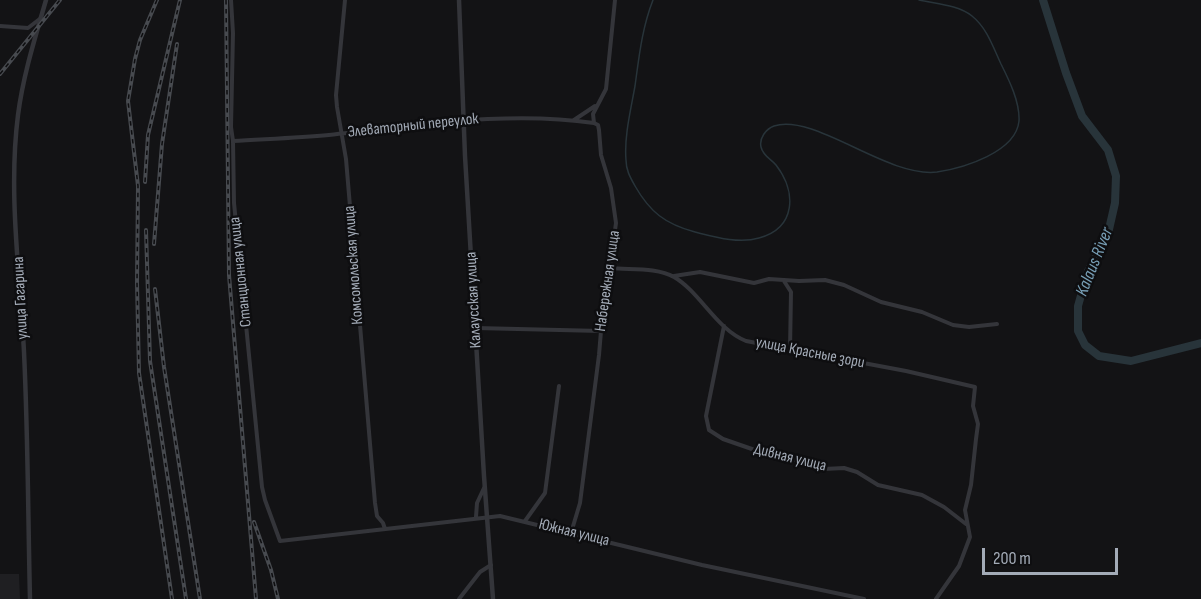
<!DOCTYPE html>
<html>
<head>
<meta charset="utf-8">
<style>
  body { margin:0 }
  #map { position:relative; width:1201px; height:599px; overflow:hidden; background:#131315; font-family:"Sofia Sans Condensed",sans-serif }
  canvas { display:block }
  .scale { position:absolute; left:982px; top:548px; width:136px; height:27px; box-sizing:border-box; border:3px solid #a3abb7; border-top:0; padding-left:8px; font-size:18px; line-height:21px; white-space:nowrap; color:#a3abb7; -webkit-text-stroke:4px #0e0e10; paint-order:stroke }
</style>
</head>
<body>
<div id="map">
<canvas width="1201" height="599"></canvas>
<div class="scale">200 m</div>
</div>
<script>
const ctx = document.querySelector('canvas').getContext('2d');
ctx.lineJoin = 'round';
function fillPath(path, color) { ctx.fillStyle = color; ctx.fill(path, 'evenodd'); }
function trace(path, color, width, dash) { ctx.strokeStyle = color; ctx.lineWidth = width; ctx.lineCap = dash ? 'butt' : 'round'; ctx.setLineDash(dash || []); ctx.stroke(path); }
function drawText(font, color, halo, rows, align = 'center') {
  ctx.font = font + ' "Sofia Sans Condensed",sans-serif'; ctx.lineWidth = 5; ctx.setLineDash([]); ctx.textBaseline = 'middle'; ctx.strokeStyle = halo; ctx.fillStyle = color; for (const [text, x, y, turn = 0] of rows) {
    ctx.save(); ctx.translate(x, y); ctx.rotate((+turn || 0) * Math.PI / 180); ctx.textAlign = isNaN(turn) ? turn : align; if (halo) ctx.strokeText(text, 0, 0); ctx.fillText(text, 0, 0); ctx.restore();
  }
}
fillPath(new Path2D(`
  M0,574h19l1,25h-20z`), '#1f1f22');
trace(new Path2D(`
  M653,0c-11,28 -14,57 -18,86 -4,23 -11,50 -9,74 0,10 4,17 9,26 15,26 30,38 60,46 20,5 44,12 64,6 37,-10 38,-46 17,-73 -5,-6 -13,-9 -15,-18 -2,-9 5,-18 13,-21 41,-13 113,52 163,46 27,-4 79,-20 82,-51 1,-19 -10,-41 -18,-57 -8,-17 -14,-36 -29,-48 -14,-11 -35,-12 -53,-16`), '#28343a', 1.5);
trace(new Path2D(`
  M1043,0l23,73 16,43 26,34 8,26 -1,27 -8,35 -19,33 -10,35v25l7,14 14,11 32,5 70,-18`), '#28343a', 8);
trace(new Path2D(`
  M231,0l2,33 -2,94 2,14 1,62 28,284 3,13 15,41 220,-25 202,49 162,34
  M345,0l-9,95 1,12 9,52 29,344 2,13 6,7 2,6
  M0,26l28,2 13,-10
  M574,120l21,-14
  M233,141c32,-2 64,-3 96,-6 89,-9 176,-25 265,-12
  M611,268c19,2 46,-1 63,9 26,15 42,52 72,64l160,30 69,16 -2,19 5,18 -2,15 -5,46 -6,25 5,27 -11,29 -23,33
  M674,276l26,-4 54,11 15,-4 30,2 26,-1 19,5 37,17 41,10 31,13 16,2 28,-3
  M784,281l7,11 -1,58
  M724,326l-18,90 3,14 14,9 52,18 20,3 29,9 20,-1 13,4 21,13 44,10 22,12 22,17
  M476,328l125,3
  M476,517l1,-14 7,-15
  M525,521l20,-28 14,-107
  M571,533l9,-30 19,-148 2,-24 15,-108 -5,-35 -10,-33 -2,-25 -1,-5 -4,-2 -1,-9 13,-25 9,-89
  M459,599l21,-27 11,-7`), '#34353a', 4);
trace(new Path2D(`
  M459,0l6,156 19,320 9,123
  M30,599c-2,-82 -2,-164 -6,-247 -4,-78 -16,-159 -6,-237 5,-39 17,-77 28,-115`), '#34353a', 4.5);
const rail = new Path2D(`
  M157,0l-17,40 -5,19 -7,42 10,85 -1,97 2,90 33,226
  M226,0l3,275 27,324
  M0,74l60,-74
  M145,182l3,-47 32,-135
  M146,230l4,131 36,238
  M154,244l8,-100 15,-100
  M155,289l9,78 36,232
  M254,522l17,48 7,29`);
trace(rail, '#474a4f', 4);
trace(rail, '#0e0e10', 1.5, [4.5]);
drawText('16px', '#a3abb7', '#0e0e10', [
  ["Элеваторный переулок",413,126,-6],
  ["Комсомольская улица",354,265,-94],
  ["Станционная улица",241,272,-96],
  ["Набережная улица",608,281,-82],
  ["улица Гагарина",21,298,-93],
  ["Калаусская улица",474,300,-93],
  ["улица Красные зори",810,353,11],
  ["Дивная улица",790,458,14],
  ["Южная улица",574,533,14]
]);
drawText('italic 18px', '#779eb5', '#0e0e10', [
  ["Kalaus River",1095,262,-68]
]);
</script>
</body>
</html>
